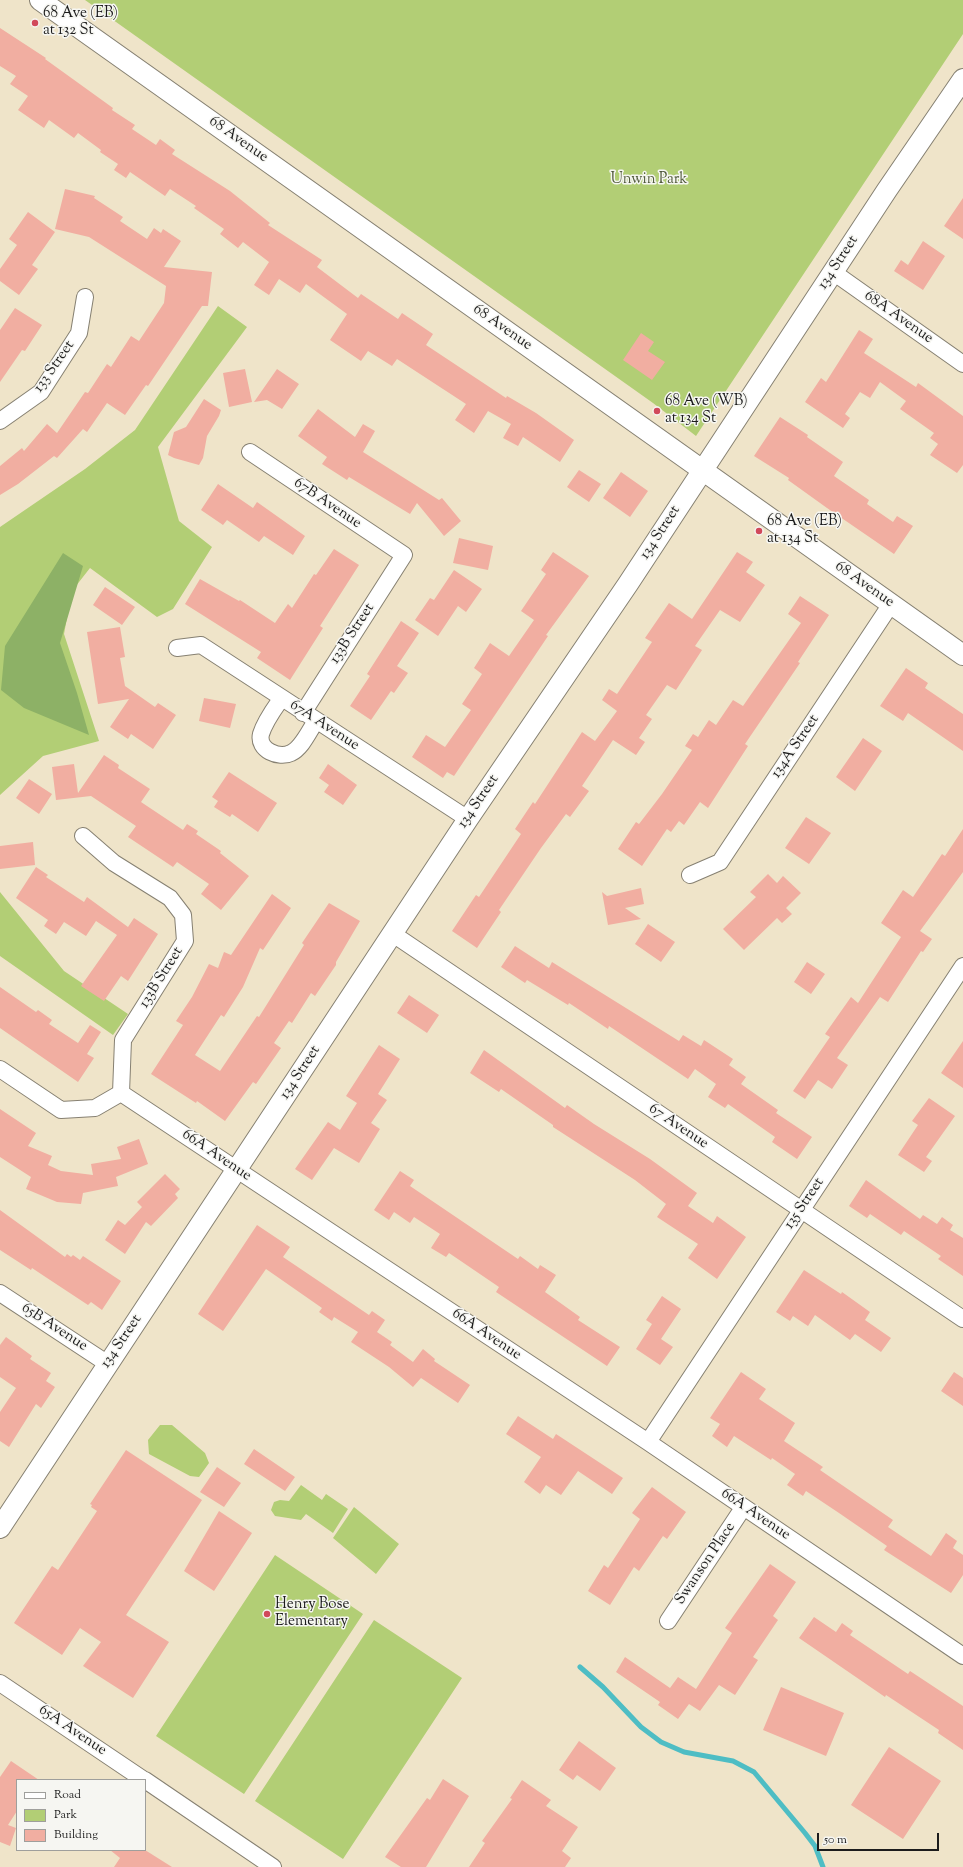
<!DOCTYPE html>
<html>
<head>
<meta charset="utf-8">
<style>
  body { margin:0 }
  #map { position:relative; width:963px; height:1867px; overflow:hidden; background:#efe4c9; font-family:"Sorts Mill Goudy",serif }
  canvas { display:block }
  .legend { position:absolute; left:16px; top:1779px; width:130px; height:72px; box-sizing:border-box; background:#f6f6f2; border:1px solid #9f9f9c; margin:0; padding:5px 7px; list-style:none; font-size:12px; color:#1c1c1c }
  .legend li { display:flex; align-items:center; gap:8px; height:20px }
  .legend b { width:20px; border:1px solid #9f9f9c }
  .scale { position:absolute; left:817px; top:1833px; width:122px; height:18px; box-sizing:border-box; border:2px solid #1c1c1c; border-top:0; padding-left:5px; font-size:12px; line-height:14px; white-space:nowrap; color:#1c1c1c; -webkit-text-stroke:3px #f6f6f2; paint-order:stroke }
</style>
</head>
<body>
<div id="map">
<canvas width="963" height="1867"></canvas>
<ul class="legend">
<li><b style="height:5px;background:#fff"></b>Road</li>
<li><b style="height:11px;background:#b2ce75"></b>Park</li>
<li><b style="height:11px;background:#f1aea1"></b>Building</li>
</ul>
<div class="scale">50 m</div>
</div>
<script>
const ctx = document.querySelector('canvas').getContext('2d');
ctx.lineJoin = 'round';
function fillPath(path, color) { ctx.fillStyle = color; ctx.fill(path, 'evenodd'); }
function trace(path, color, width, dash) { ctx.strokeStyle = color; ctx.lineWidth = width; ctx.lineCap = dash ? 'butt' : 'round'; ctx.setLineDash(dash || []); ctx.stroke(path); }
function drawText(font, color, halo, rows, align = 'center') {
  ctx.font = font + ' "Sorts Mill Goudy",serif'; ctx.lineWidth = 3; ctx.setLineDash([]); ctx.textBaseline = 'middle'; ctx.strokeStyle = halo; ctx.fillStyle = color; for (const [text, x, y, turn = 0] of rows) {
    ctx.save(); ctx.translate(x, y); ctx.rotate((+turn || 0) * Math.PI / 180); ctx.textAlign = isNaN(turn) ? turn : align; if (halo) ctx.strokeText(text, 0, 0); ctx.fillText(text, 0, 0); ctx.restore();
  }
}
fillPath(new Path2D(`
  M85,0h878v34l-267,402 -43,-33z
  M218,306l29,21 -89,120 21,74 33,26 -39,62 -16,8 -67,-49 -18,23 -8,43 35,107 -56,15 -43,39v-268l85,-58 50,-39z
  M0,892l64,79 64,43 -15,21 -113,-79z
  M160,1425h12l33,28 4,10 -10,14 -9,-1 -41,-22 -1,-14z
  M301,1485l21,15 4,-6 22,15 -15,24 -27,-19 -5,6 -26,-4 -4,-6 3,-8 6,-2 9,1z
  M354,1507l45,37 -23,30 -43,-36z
  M275,1555l88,59 -119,180 -88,-58z
  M374,1620l88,58 -119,181 -88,-58z`), '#b2ce75');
fillPath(new Path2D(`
  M63,553l20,13 -23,77 17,50 12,42 -65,-27 -23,-18 4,-44z`), '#8db166');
trace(new Path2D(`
  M580,1667l23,20 38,40 20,15 23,10 49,9 21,11 51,61 10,13 8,21`), '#4ebdc4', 5);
fillPath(new Path2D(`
  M0,28l46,30 -1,1 68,49 -1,2 23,15 -3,4 24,16 4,-6 15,11 -3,4 58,37 40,32 -2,2 54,35 -5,7 41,31 3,-4 37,25 4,-6 31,21 -7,11 80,53 1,-2 29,17 38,27 -14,22 -37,-25 -5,9 -15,-8 8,-14 -23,-13 -14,22 -19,-13 11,-16 -69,-45 -5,7 -24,-15 -7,10 -31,-21 17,-26 -41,-30 -6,9 -21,-14 -10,16 -15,-10 15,-23 -26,-20 -5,6 -18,-14 4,-5 -30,-21 2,-2 -26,-17 -5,7 -35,-24 -4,6 -12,-8 4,-6 -18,-12 1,-2 -23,-17 -4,5 -25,-18 -5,8 -26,-18 10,-14 -18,-12 6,-8 -16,-10z
  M65,189l30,7 -1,2 29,19 -3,4 27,18 7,-11 7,5 2,-4 18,12 -17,26 48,5 -4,34h-6l-54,80 -2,-1 -21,30 -18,-12 -20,29 -4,-3 -26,29 -3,-2 -36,28 -18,11v-29l22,-18 2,3 23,-27 10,9 28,-41 3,1 19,-29 4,3 20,-31 8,5 25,-38 2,-17 -77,-49 -34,-8z
  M963,198v41l-19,-13z
  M28,212l27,20 -23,33 6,4 -19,26 -19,-14v-12l17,-24 -8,-6z
  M923,241l22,15 -22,34 -29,-19 7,-11 7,5z
  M15,308l27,17 -17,26 -3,-1 -22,32v-52z
  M859,330l14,9 -9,14 52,34 2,-4 45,33v49l-6,8 -27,-18 8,-11 -8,-6 4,-5 -34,-24 6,-8 -26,-19 -10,16 -10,-6 -15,22 5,4 -7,10 -38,-26 16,-24 5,4z
  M641,333l13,9 -6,9 17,11 -13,18 -29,-20z
  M245,369l7,33 -23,5 -6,-34z
  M277,369l22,15 -17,25 -15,-9 -13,2z
  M204,399l17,11 -2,6 -12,20 -4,22 -4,7 -25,-7 -6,-3 6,-23 12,-5z
  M318,409l37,28 8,-13 12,7 -12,21 76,48 3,-2 19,23 -17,15 -27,-33 -7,11 -61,-37 -2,3 -25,-16 5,-7 -29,-21z
  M780,417l28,18 -1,2 36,25 -9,14 35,24 -2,4 26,18 4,-6 16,10 -19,28 -67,-46 -39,-28 1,-2 -35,-22z
  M579,470l22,14 -12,18 -22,-15z
  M621,472l27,19 -18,26 -27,-19z
  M218,484l35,24 4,-6 48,34 -12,19 -29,-19 -5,6 -32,-22 -4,5 -22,-15z
  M459,538l34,8 -5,24 -35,-7z
  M334,549l25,16 -39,61 3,2 -33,52 -33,-22 4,-6 -76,-48 15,-25 39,22 1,-1 35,23 13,-19 4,4 22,-34 2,1z
  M553,552l36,24 -43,59 2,1 -94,140 -7,-4 -4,6 -31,-21 14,-22 19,12 26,-37 -9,-6 20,-30 -8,-6 16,-25 19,13 25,-36 -13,-9 25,-37 -5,-4z
  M737,552l16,10 -7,10 19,13 -25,37 -20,-12 -25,36 7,4 -26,40 -9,-5 -21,30 6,4 -13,19 6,4 -9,13 -23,-15 -31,46 7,5 -19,26 -4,-3 -25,34 -42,62 2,2 -24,36 -25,-17 24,-36 3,2 42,-63 -6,-5 18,-27 2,2 47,-72 13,9 22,-30 -15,-11 7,-11 8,5 35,-52 -7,-4 24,-35 23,16z
  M454,570l28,19 -16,23 -8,-6 -20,30 -23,-16 15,-22 4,2z
  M105,587l30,20 -13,18 -29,-20z
  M800,596l29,19 -31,47 2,1 -55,81 3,2 -40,62 -8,-6 -16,23 -5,-4 -8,11 -4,-3 -25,37 -24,-17 18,-27 3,2 23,-30 30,-44 -7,-4 8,-12 5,3 11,-17 7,5 17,-25 10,6 9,-13 49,-70 -13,-9z
  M401,621l18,12 -22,33 11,7 -14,20 -3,-2 -20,29 -21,-14 20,-30 -3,-2z
  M120,627l5,30 -5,1 5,28 30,21 3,-4 18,12 -23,34 -22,-15 -3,5 -18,-12 19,-28 -31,5 -11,-72z
  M906,668l22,15 -3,5 38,26v37l-55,-38 -5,8 -23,-15z
  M204,698l32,6 -6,24 -31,-7z
  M863,738l19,13 -27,40 -19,-14z
  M104,755l15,10 -1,3 32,21 -9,13 42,28 4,-6 11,7 -2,3 25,17 -1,2 29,23 -28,34 -20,-16 8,-10 -32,-22 -4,5 -45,-30 8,-11 -45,-30 -35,4 -4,-33 22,-3 4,29z
  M328,764l29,21 -14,20 -19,-13 5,-7 -10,-7z
  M229,772l48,31 -19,29 -26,-18 -2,3 -16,-10 4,-6 -6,-4z
  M29,779l23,15 -13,20 -23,-16z
  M806,817l25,16 -22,31 -24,-16z
  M963,829v43l-43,59 12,8 -9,13 -2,-1 -33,51 -8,-5 -43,61 11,7 -16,24 -14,-9 -13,19 -12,-8 37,-54 -5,-3 26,-37 7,6 43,-66 -20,-14 22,-33 10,7 29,-43 3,2z
  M33,842l2,23 -35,4v-23z
  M36,867l12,8 -2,2 38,25 3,-5 41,30 6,-9 24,16 -30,47 -7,-5 -17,25 -23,-15 36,-51 -21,-14 -10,15 -22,-14 -8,12 -12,-8 4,-6 -32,-22z
  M768,874l9,9 6,-7 18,17 -15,15 6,6 -10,9 -5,-5 -33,32 -21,-21 33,-32 -6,-5z
  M641,888l3,16 -19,4 16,11 -33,6 -6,-33 5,4z
  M272,894l19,14 -28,42 -3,-2 -17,39 -19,30 -3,-2 -26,40 25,16 37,-55 2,1 45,-72 -2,-2 27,-40 31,18 -24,41v3l-21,31 -4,-3 -19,30 -3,-2 -15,22 7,5 -25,36 -3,-2 -28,39 -28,-20 -1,2 -45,-29 32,-49 -7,-4 16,-24 17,-33 9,4 6,-16 7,3z
  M648,924l27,18 -14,20 -26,-18z
  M515,946l34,22 3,-6 127,79 4,-6 18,11 3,-6 29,19 -4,6 17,12 -5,7 37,26 -2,3 36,24 -15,22 -25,-17 3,-5 -47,-33 -3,4 -17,-11 8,-13 -21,-15 -7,10 -79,-53 -1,3 -39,-26 -1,2 -41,-25 -2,3 -24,-16z
  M807,962l18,12 -14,20 -17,-12z
  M0,987l36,25 2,-2 14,10 -3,4 29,19 12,-18 11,7 -14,22 7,4 -16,24 -78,-54z
  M409,995l30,20 -12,18 -30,-20z
  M963,1041v47l-22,-15z
  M379,1045l21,14 -22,35 9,6 -16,23 9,6 -21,34 -25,-15 -22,32 -17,-11 33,-47 12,8 17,-27 -11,-7z
  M484,1050l81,58 2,-3 27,19 56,35 47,34 -9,13 25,17 4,-7 29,21 -29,42 -29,-21 10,-14 -41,-27 9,-13 -31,-24 -82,-53v-2l-52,-36 -2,3 -29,-19z
  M929,1098l26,18 -29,41 6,4 -8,11 -26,-17 20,-30 -6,-4z
  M0,1109l36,24 -8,13 24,10 -4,9 13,6 32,4 -2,-11 30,-5 -4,-12 22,-8 9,25 -32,13 2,9 -35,7 -2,11 -24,-2 -31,-13 5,-12 -31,-20z
  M400,1171l14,9 -4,6 108,73 2,-3 18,13 2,-4 16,10 -11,17 35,25 -2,3 42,27 -13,19 -111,-74 3,-5 -50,-34 -3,4 -15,-9 9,-14 -26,-17 -4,6 -16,-11 -5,8 -15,-10z
  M165,1174l15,15 -5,5 3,4 -27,28 -5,-4 -21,32 -20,-14 13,-20 7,5 17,-18 -5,-5z
  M866,1180l54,39 3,-4 14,9 5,-7 11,8 -3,5 13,8v38l-25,-17 3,-3 -37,-25 -3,4 -31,-21 -3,4 -18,-12z
  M0,1210l65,47 2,-3 4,3 2,-2 7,5 3,-4 38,25 -19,29 -11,-8 -3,3 -44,-29 -12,-8 -1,2 -31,-20z
  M257,1225l33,22 -7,10 86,58 3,-4 13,9 -8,12 15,10 -2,3 23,17 10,-13 12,10 -1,2 36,24 -12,18 -37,-25 -8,9 -24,-20 -38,-25 7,-10 -24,-15 -2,4 -13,-9 3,-4 -56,-39 -43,62 -25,-17z
  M804,1270l37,24 1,-2 28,20 -5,8 26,18 -10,14 -26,-18 -5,6 -35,-25 -7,11 -15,-10 -3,5 -14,-9z
  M662,1296l19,13 -20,30 12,8 -13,18 -24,-16 16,-25 -6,-4z
  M6,1337l26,19 -2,3 21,14 -5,8 9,6 -14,21 -5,-4 -27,43 -9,-6v-29l16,-24 -16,-11v-32z
  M741,1372l25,17 -7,10 36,24 -11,18 39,26 -3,3 73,50 -5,7 43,29 15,-23 11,8 -4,7 10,7v20l-12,18 -67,-43 3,-4 -48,-33 -33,-22 -3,5 -16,-11 8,-11 -23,-16 -1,2 -37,-24 -7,11 -15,-11 8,-12 -10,-6z
  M954,1372l9,6v28l-22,-15z
  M518,1416l35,23 3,-5 67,44 -11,16 -34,-23 -17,24 -15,-10 -6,9 -16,-12 17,-25 -35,-23z
  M254,1449l41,28 -10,14 -41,-27z
  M126,1450l76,50 -76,115 43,27 -36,56 -50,-32 18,-24 -21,-14 -18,27 -48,-32 38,-57 6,4 39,-59 -6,-4 1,-2 -2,-1z
  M217,1467l24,16 -17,24 -24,-15z
  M652,1487l34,25 -19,27 -4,-3 -24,35 -5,-4 -24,38 -22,-14 16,-26 4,3 32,-49 -8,-6z
  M219,1511l33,22 -38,58 -30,-20z
  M770,1564l26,18 -23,34 5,4 -25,37 5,3 -23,35 -16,-10 -19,26 -11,-7 -11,15 -20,-14 2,-3 -44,-30 9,-15 45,31 8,-11 18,12 36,-56 -7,-5z
  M814,1617l22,15 6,-9 11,8 -3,4 58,39 2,-3 53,35v44l-25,-17 1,-3 -53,-35 -1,2 -86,-59z
  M781,1687l63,26 -18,43 -63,-26z
  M579,1741l37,27 -16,23 -23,-16 -4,5 -14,-10z
  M889,1747l52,34 -38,58 -52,-34z
  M11,1761l28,19h-22v31l-9,14 8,3 -6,18 -10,-4v-65z
  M443,1779l26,17 -43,71h-25l-16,-10 42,-59 3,2z
  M522,1780l29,20 -5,6 32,21 -16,24 9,7 -6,9h-96l16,-24 -3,-2 30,-42 -2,-1z
  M110,1850h35l27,17h-58l6,-9z`), '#f1aea1');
const minor = new Path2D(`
  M833,272l130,92
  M0,421l41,-29 38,-59 6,-36
  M250,452l154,103 -101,158
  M177,648l24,-3 267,174
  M281,699c-7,10 -16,22 -20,35 -4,16 18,25 30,19 11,-5 18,-22 25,-32
  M83,836l31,27 56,35 13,17 2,26 -62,99 -2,53
  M690,875l30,-13 171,-258
  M393,934l570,385
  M0,1069l61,41 34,-2 26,-15
  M121,1093l527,349 315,214
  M0,1293l108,71
  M648,1442l315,-476
  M668,1621l75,-113
  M0,1683l144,97
  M145,1780l128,87`);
const tertiary = new Path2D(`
  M40,0l923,655
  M0,1528l468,-709 160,-235 259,-394 76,-111`);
trace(minor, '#868072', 18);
trace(tertiary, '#868072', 22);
trace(minor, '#fff', 16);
trace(tertiary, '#fff', 20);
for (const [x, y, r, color] of [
  [35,23,4,"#d1495b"],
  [657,411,4,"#d1495b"],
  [759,531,4,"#d1495b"],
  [267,1614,4,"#d1495b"]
]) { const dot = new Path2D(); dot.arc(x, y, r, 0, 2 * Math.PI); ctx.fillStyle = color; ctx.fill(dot); trace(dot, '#f6f6f2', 1.5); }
drawText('15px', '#1c1c1c', '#f6f6f2', [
  ["68 Ave (EB)",43,14],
  ["at 132 St",43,31],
  ["68 Ave (WB)",665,402],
  ["at 134 St",665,419],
  ["68 Ave (EB)",767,522],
  ["at 134 St",767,539],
  ["Henry Bose",275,1605],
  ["Elementary",275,1622]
], 'left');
drawText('15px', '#1c1c1c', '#f6f6f2', [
  ["68 Avenue",238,140,35],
  ["134 Street",839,263,-57],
  ["68A Avenue",898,318,35],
  ["68 Avenue",502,328,35],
  ["133 Street",55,367,-55],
  ["67B Avenue",327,504,34],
  ["134 Street",661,533,-57],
  ["68 Avenue",864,585,35],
  ["133B Street",353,634,-57],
  ["67A Avenue",324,726,33],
  ["134A Street",796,747,-56],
  ["134 Street",479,802,-56],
  ["133B Street",162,978,-58],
  ["134 Street",301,1073,-57],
  ["67 Avenue",678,1127,34],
  ["66A Avenue",216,1156,34],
  ["135 Street",805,1204,-56],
  ["65B Avenue",54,1328,33],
  ["66A Avenue",486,1335,34],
  ["134 Street",122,1342,-56],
  ["66A Avenue",755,1515,34],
  ["Swanson Place",706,1564,-56],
  ["65A Avenue",72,1731,34]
]);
drawText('15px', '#505a3b', '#f6f6f2', [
  ["Unwin Park",649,180]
]);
</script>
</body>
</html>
